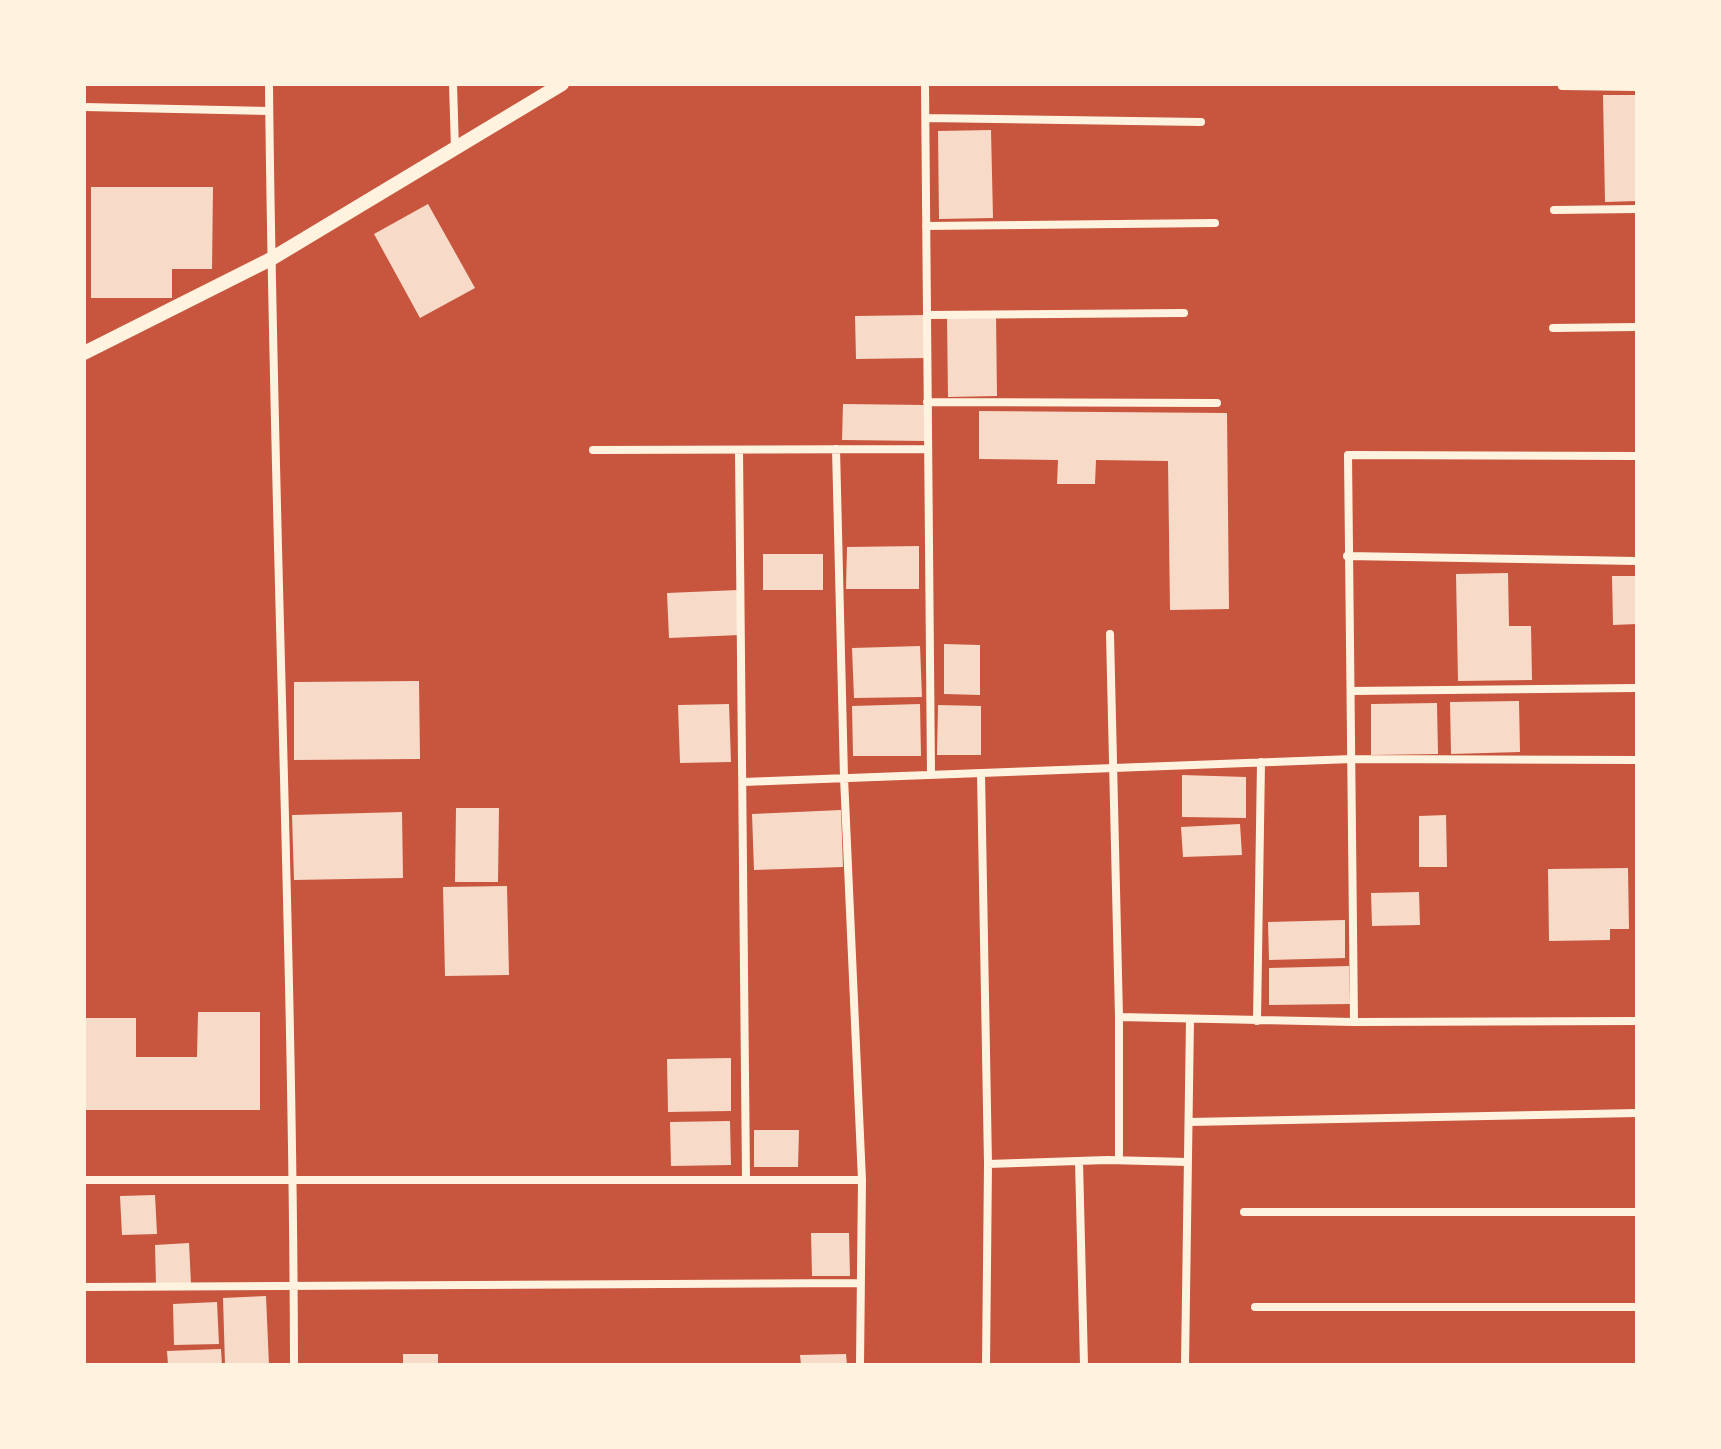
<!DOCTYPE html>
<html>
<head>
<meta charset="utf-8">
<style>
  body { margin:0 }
  #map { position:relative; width:1721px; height:1449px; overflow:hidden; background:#c8553d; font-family:"Fira Sans",sans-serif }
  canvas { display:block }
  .frame { position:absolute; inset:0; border:86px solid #fff3e0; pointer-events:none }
</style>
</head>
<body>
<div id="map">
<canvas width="1721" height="1449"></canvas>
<div class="frame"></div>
</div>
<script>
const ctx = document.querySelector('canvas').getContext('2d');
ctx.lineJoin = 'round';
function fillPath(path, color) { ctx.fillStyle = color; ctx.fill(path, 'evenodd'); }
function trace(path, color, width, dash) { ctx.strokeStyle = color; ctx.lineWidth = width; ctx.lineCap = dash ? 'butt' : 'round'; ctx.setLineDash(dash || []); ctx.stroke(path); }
fillPath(new Path2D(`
  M1603,95h34v106l-32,1z
  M991,130l2,88 -54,1 -1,-88z
  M91,187h122l-1,82h-40v29h-81z
  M428,204l47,84 -55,30 -46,-84z
  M926,315v43l-70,1 -1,-43z
  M996,315l1,81 -49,1 -1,-81z
  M843,404l82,1v36l-83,-1z
  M979,411l248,2 2,196 -59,1 -2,-149 -72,-1 -1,24h-38l1,-24 -79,-1z
  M919,546v43h-73l1,-42z
  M763,554h60v36h-60z
  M1508,573l1,53h22l1,54 -74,1 -2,-107z
  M1612,576h25v48l-24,1z
  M738,590l2,45 -71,3 -2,-45z
  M944,644l36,1v50l-36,-1z
  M920,646l2,51 -68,1 -2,-50z
  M419,681l1,78 -126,1v-78z
  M1519,701l1,51 -69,2 -1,-52z
  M1437,703l1,51 -67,1v-51z
  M729,704l2,58 -51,1 -2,-58z
  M920,704l1,52h-68l-1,-50z
  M938,705l43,1v49h-44z
  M1182,775l64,2v41l-64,-1z
  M456,808h43l-1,74h-43z
  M841,810l2,57 -89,3 -2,-56z
  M402,812l1,66 -109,2 -2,-65z
  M1446,815l1,52h-28v-51z
  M1240,824l2,31 -59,2 -2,-30z
  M1628,868l1,61h-19v11l-61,1 -1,-72z
  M507,886l2,89 -64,1 -2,-89z
  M1419,892l1,33 -48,1 -1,-33z
  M1345,920v38l-76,2 -1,-38z
  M1349,966l1,38 -81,1v-37z
  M198,1012h62v98h-176l1,-92h51v39h61z
  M731,1058v53l-63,1 -1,-53z
  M730,1121l1,44 -60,1 -1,-44z
  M754,1130h45l-1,37h-44z
  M155,1195l2,39 -35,1 -2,-39z
  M811,1233h38l1,43h-38z
  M189,1243l2,41 -35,1 -1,-40z
  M266,1296l3,69h-44l-2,-67z
  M217,1302l2,42 -45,1 -1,-41z
  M221,1349l1,16h-54l-1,-14z
  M403,1354h35v11h-35z
  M846,1354l1,11h-46l-1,-10z`), '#f7dbc8');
trace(new Path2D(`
  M269,84c4,427 24,854 25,1281
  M453,84l2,65
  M925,84l6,691
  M1562,86l75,1
  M84,107l185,4
  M926,118l275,4
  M1554,210l83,-1
  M926,226l289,-3
  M927,315l257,-2
  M1553,328l84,-1
  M927,402l290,1
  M836,449l8,328 18,403 -2,185
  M593,450l334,-1
  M739,450l7,729
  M1347,556l290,5
  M1110,634l9,383v143
  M1351,691l286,-3
  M981,773l7,391 -2,201
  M743,782l609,-23 285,1
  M1119,1017l235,5 283,-1
  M1257,1021l4,-259
  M1354,1022l-6,-567 289,1
  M1189,1122l448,-9
  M1079,1161l5,204
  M988,1164l119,-4 81,2
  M84,1180h778
  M1244,1212h393
  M84,1287l775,-4
  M1255,1307h382
  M1185,1365l5,-346`), '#fff3e0', 8);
trace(new Path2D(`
  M84,353l187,-94 291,-175`), '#fff3e0', 14);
</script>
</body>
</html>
